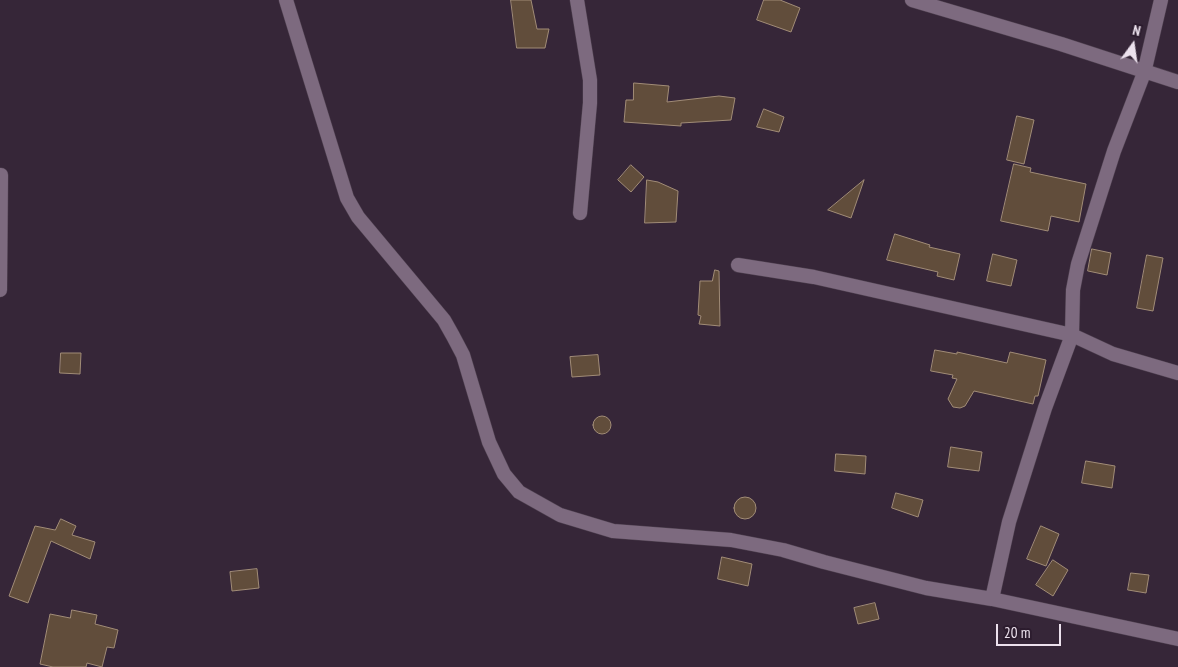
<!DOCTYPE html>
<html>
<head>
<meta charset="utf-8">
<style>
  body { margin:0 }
  #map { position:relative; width:1178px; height:667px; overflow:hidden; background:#362638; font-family:"PT Sans Narrow",sans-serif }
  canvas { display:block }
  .north { position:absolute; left:1108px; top:20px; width:50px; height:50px; -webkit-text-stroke:4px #2c1c2e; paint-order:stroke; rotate:14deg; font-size:14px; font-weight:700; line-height:20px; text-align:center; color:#ece1ed }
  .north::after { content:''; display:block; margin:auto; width:18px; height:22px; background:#ece1ed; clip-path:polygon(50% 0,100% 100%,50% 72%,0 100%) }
  .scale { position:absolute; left:996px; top:624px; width:65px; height:22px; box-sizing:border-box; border:2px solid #ece1ed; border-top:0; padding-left:6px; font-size:15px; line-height:18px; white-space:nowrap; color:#ece1ed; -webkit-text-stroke:4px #2c1c2e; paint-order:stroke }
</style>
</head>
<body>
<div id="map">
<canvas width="1178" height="667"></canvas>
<div class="north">N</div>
<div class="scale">20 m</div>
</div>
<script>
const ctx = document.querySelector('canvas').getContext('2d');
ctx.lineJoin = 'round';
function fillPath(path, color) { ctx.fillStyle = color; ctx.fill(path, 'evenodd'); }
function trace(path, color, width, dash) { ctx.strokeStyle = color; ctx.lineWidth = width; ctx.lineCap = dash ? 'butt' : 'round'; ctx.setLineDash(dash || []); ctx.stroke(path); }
const building = new Path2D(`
  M511,0h20l6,29h12l-4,19h-28z
  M764,0h16l20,8 -9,24 -34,-12z
  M634,83l35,3 -2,16 52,-6 16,2 -4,22 -50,3v3l-57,-4 2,-22h7z
  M764,109l20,8 -5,15 -22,-5z
  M1017,116l17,4 -10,44 -17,-4z
  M1014,164l17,4 -1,4 56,12 -7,38 -28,-6 -3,15 -47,-10z
  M631,165l13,12 -13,15 -13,-12z
  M647,180l11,2 20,9 -2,31 -31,1z
  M864,180l-13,38 -23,-8z
  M895,234l35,11 -1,2 31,7 -6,26 -17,-4 1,-4 -51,-12z
  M1092,249l19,4 -4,22 -19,-4z
  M993,254l24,6 -6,26 -24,-5z
  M1147,255l16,3 -10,53 -16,-3z
  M715,270l4,1 1,55 -21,-2 2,-8 -3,-1 2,-34h12z
  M935,350l22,4v-2l50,11 3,-11 36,8 -8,36h-3l-2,8 -59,-13 -9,15 -5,2 -7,-1 -5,-8 9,-20 -5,-1 1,-3 -22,-4z
  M61,353h20l-1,21 -20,-1z
  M598,355l2,20 -28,2 -2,-20z
  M593 425a9 9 0 1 1 18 0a9 9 0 1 1-18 0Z
  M951,447l31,5 -3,19 -31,-4z
  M836,454l30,2 -1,18 -30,-3z
  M1086,461l29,5 -3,22 -30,-5z
  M896,493l27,7 -5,17 -26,-9z
  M734 508a11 11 0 1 1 22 0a11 11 0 1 1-22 0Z
  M61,519l15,7 -4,9 23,7 -5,17 -39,-18 -23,62 -19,-7 26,-70 20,4z
  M1041,526l18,8 -13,32 -19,-7z
  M722,557l30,7 -4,22 -30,-7z
  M1053,560l15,10 -15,26 -17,-11z
  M257,569l2,19 -27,3 -2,-19z
  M1131,573l18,2 -3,18 -18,-3z
  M875,603l4,16 -21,5 -4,-16z
  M72,610l25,5 -2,9 23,6 -4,18 -7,-1 -5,20 -15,-4 -1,4h-33l-13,-3 10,-50 20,4z`);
fillPath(building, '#614d3b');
trace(building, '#a18c77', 1);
const minor = new Path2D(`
  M286,0l61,198 11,19 86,103 9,16 10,19 26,87 15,32 15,18 41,23 53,16 118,9 52,10 41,12 102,26 66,11 186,40
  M577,0l13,80v23l-10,110
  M912,0l149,44 117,38
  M738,265l76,12 258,58 1,-45 5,-26 36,-113 30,-78 17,-73
  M0,290l1,-115
  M992,599l17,-77 36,-114 27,-73 41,19 65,19`);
trace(minor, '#4f4150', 15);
trace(minor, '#7d6a7f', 14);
</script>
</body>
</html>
